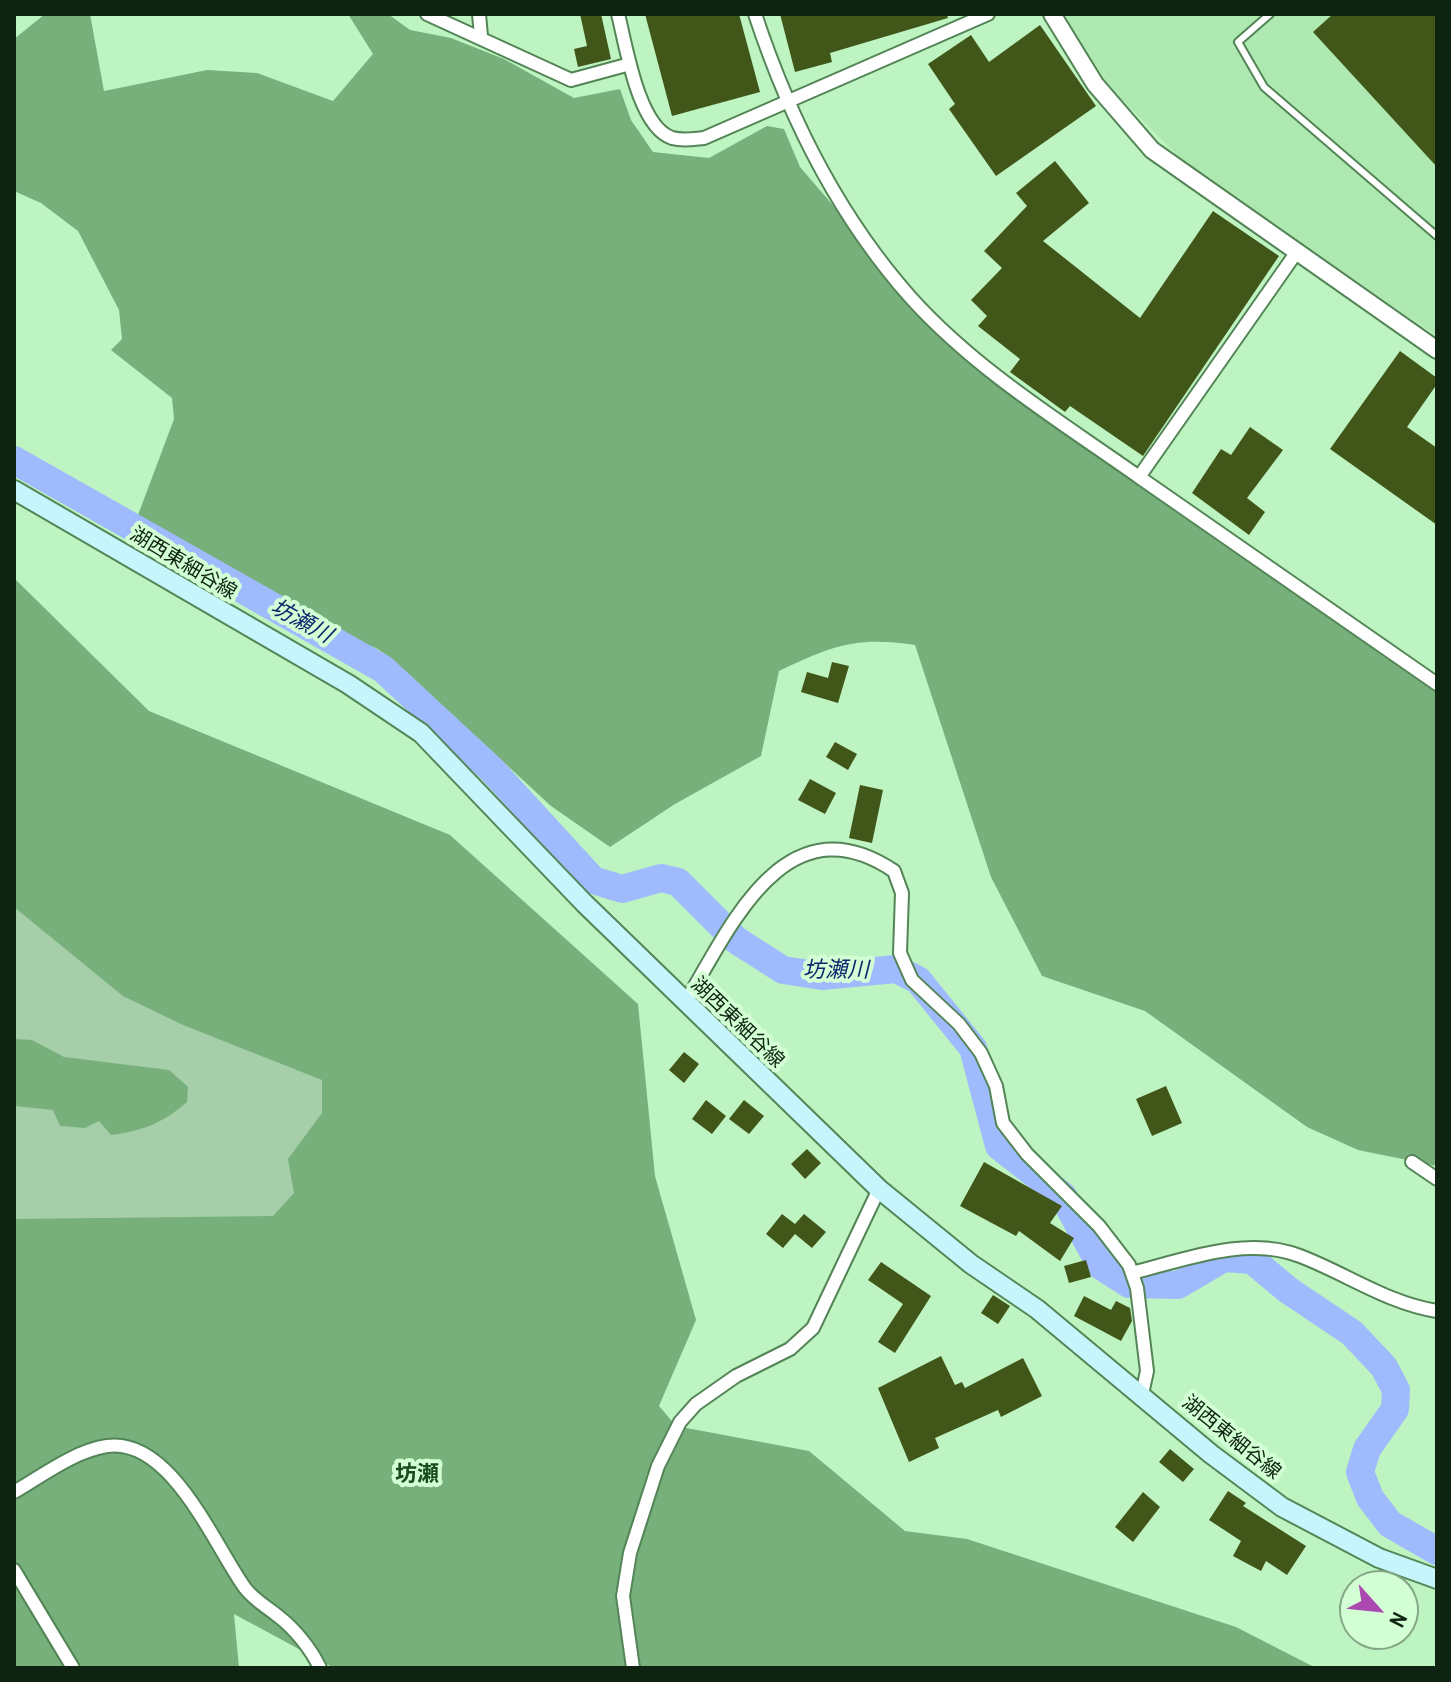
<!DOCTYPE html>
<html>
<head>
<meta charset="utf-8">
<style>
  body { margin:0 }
  #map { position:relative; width:1451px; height:1682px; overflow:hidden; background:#bef4c1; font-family:"Archivo Narrow",sans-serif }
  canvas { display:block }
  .frame { position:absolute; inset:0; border:16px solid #0e2310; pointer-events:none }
  .north { position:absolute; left:1339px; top:1570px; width:80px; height:80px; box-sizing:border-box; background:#d3ffd5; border:2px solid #84a786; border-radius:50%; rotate:117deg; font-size:22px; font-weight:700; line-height:32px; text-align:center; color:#0e2310 }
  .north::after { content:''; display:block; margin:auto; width:28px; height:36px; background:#ac49b0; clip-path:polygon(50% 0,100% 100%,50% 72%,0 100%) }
</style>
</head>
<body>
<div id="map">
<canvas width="1451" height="1682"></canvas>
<div class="frame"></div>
<div class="north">N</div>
</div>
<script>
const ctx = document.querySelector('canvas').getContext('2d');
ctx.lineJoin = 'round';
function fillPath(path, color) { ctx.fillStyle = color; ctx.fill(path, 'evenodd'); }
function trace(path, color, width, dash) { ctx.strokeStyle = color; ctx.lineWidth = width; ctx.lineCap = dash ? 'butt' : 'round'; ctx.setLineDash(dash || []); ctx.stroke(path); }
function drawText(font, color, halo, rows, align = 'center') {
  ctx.font = font + ' "Archivo Narrow","Noto Sans JP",sans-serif'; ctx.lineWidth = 8; ctx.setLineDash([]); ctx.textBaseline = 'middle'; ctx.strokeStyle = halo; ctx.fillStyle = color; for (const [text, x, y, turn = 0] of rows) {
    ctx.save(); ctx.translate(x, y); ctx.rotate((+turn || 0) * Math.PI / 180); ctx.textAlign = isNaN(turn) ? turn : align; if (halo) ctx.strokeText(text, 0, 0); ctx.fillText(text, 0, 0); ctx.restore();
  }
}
fillPath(new Path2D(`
  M1062,14h375v322l-252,-173 -86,-86z`), '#ade9b0');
fillPath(new Path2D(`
  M14,868l401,253 -147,198 -254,-13z`), '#a6cea8');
fillPath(new Path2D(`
  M45,14h45l14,77 103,-21 50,3 76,28 40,-47 -25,-40h40l22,16 41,8 53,21 70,39 46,-9 11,31 22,32 56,6 58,-32 17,3 16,38 86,100 71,74 53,44 427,299v482l-79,-16 -51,-23 -162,-116 -103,-35 -51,-99 -76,-232c-60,-9 -83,1 -136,26l-18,85 -86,48 -65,43 -59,-41 -160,-148 -15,-10 -43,-15 -113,-72c-30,-9 -60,-25 -82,-46l36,-96 -2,-21 -61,-48 11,-11 -3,-29 -41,-79 -37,-28 -27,-12v-152z
  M14,578l135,133 301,124 188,169 17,172 41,144 -37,86 17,20 133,25 96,80 62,8 269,88 80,41h-982l-100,-54 5,54h-225v-449l259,-3 21,-23 -6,-34 34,-46v-33l-139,-55 -60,-29 -109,-89z
  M14,1039l18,1 32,17 105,13 19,17 -1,15c-24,21 -44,29 -76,33l-12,-14 -14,7 -25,-2 -7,-16 -39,-4z`), '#77b07b');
trace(new Path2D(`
  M14,460l369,209 109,101 101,110 29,9 39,-11 17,4 58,58 47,30 39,6 74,-7 22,11 55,68 26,98 64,50 38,70 28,18 49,1 46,-27 28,2 36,30 64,43 32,34 12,23 -1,19 -28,40 -7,23 10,26 20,26 47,27`), '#9fbbfd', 28);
fillPath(new Path2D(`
  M580,14h21l10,45 -33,8 -4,-18 13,-3z
  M645,14h94l21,78 -88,24z
  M780,14h167l1,4 -118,35 2,9 -37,10z
  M1333,14h104v153l-124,-135z
  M1040,25l56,81 -100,70 -47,-67 6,-5 -27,-40 43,-29 18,27z
  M1055,161l34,42 -46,38 97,77 73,-107 66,45 -136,200 -73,-50 -5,6 -55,-40 10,-13 -42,-33 9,-10 -16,-16 31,-32 -18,-17 43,-45 -11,-13z
  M1400,351l37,27v6l-30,43 30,21v77l-107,-76z
  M1250,427l33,23 -36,48 18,14 -16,23 -57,-42 29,-44 10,6z
  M832,662l17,4 -11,37 -37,-11 6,-20 21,6z
  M835,742l22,12 -9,16 -22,-13z
  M810,779l26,14 -11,21 -27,-14z
  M860,785l23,5 -11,53 -23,-5z
  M684,1052l15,12 -15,19 -15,-13z
  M1166,1086l16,37 -30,13 -16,-37z
  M706,1100l20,16 -14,18 -20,-15z
  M744,1100l20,16 -15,18 -20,-15z
  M807,1149l14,14 -16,16 -14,-15z
  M984,1162l78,44 -12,17 24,15 -14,23 -41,-30 -3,5 -56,-30z
  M782,1214l13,10 9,-10 22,18 -14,16 -17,-14 -12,14 -17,-14z
  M1086,1260l5,17 -22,6 -5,-17z
  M881,1262l50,34 -36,57 -17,-11 25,-38 -35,-24z
  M993,1295l17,11 -12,18 -17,-11z
  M1084,1296l27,14 5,-9 14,7 2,13 -11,20 -47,-25z
  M941,1356l14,29 7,-3 3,6 58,-30 19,38 -41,21 -3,-7 -63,28 4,10 -30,14 -31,-74z
  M1170,1449l24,20 -11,13 -24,-20z
  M1228,1491l18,12 -3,3 63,40 -19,29 -21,-14 -5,10 -28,-15 8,-15 -32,-21z
  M1143,1492l17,15 -27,35 -18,-15z`), '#415619');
const service = new Path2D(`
  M1270,14l-32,28 26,45 173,149`);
const minor = new Path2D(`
  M427,14l144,66 59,-16
  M479,14l2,22
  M618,14c8,31 20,113 54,124 11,3 21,1 32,0l284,-124
  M755,14c34,103 83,202 156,284 65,72 150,124 228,179 99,69 199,138 298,207
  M1139,477l157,-224
  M685,1003c45,-75 100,-205 209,-132l8,22 -2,60 12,27 47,44 22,29 15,33 7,37 24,31 72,72 30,39 8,23 10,83 -5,23
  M1412,1162l25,17
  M1132,1273c52,-13 115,-38 168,-17 47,18 87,47 137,55
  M14,1492c28,-16 60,-41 93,-46 64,-9 107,99 138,142 9,12 22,19 33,28 17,13 33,33 42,52
  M14,1570l59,98
  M633,1668l-10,-72 7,-43 28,-87 22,-44 16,-18 40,-28 54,-27 23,-21 66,-139`);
const tertiary = new Path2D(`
  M1052,14l43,70 57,66 285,200`);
const secondary = new Path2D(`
  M14,490l334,194 73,49 163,170 295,286 92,75 66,45 174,145 71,53 97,51 58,21`);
trace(service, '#538557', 10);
trace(minor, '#538557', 16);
trace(tertiary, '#538557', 20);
trace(secondary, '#538557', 22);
trace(service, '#fff', 6);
trace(minor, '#fff', 12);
trace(tertiary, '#fff', 16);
trace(secondary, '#c6f6fc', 18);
drawText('20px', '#0e2310', '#d3ffd5', [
  ["湖西東細谷線",183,564,31],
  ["湖西東細谷線",737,1023,44],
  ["湖西東細谷線",1231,1438,39]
]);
drawText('italic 22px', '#0f246d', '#d3ffd5', [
  ["坊瀬川",301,622,29],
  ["坊瀬川",836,971]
]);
drawText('bold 22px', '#194b20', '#d3ffd5', [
  ["坊瀬",417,1475]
]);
</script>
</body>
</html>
